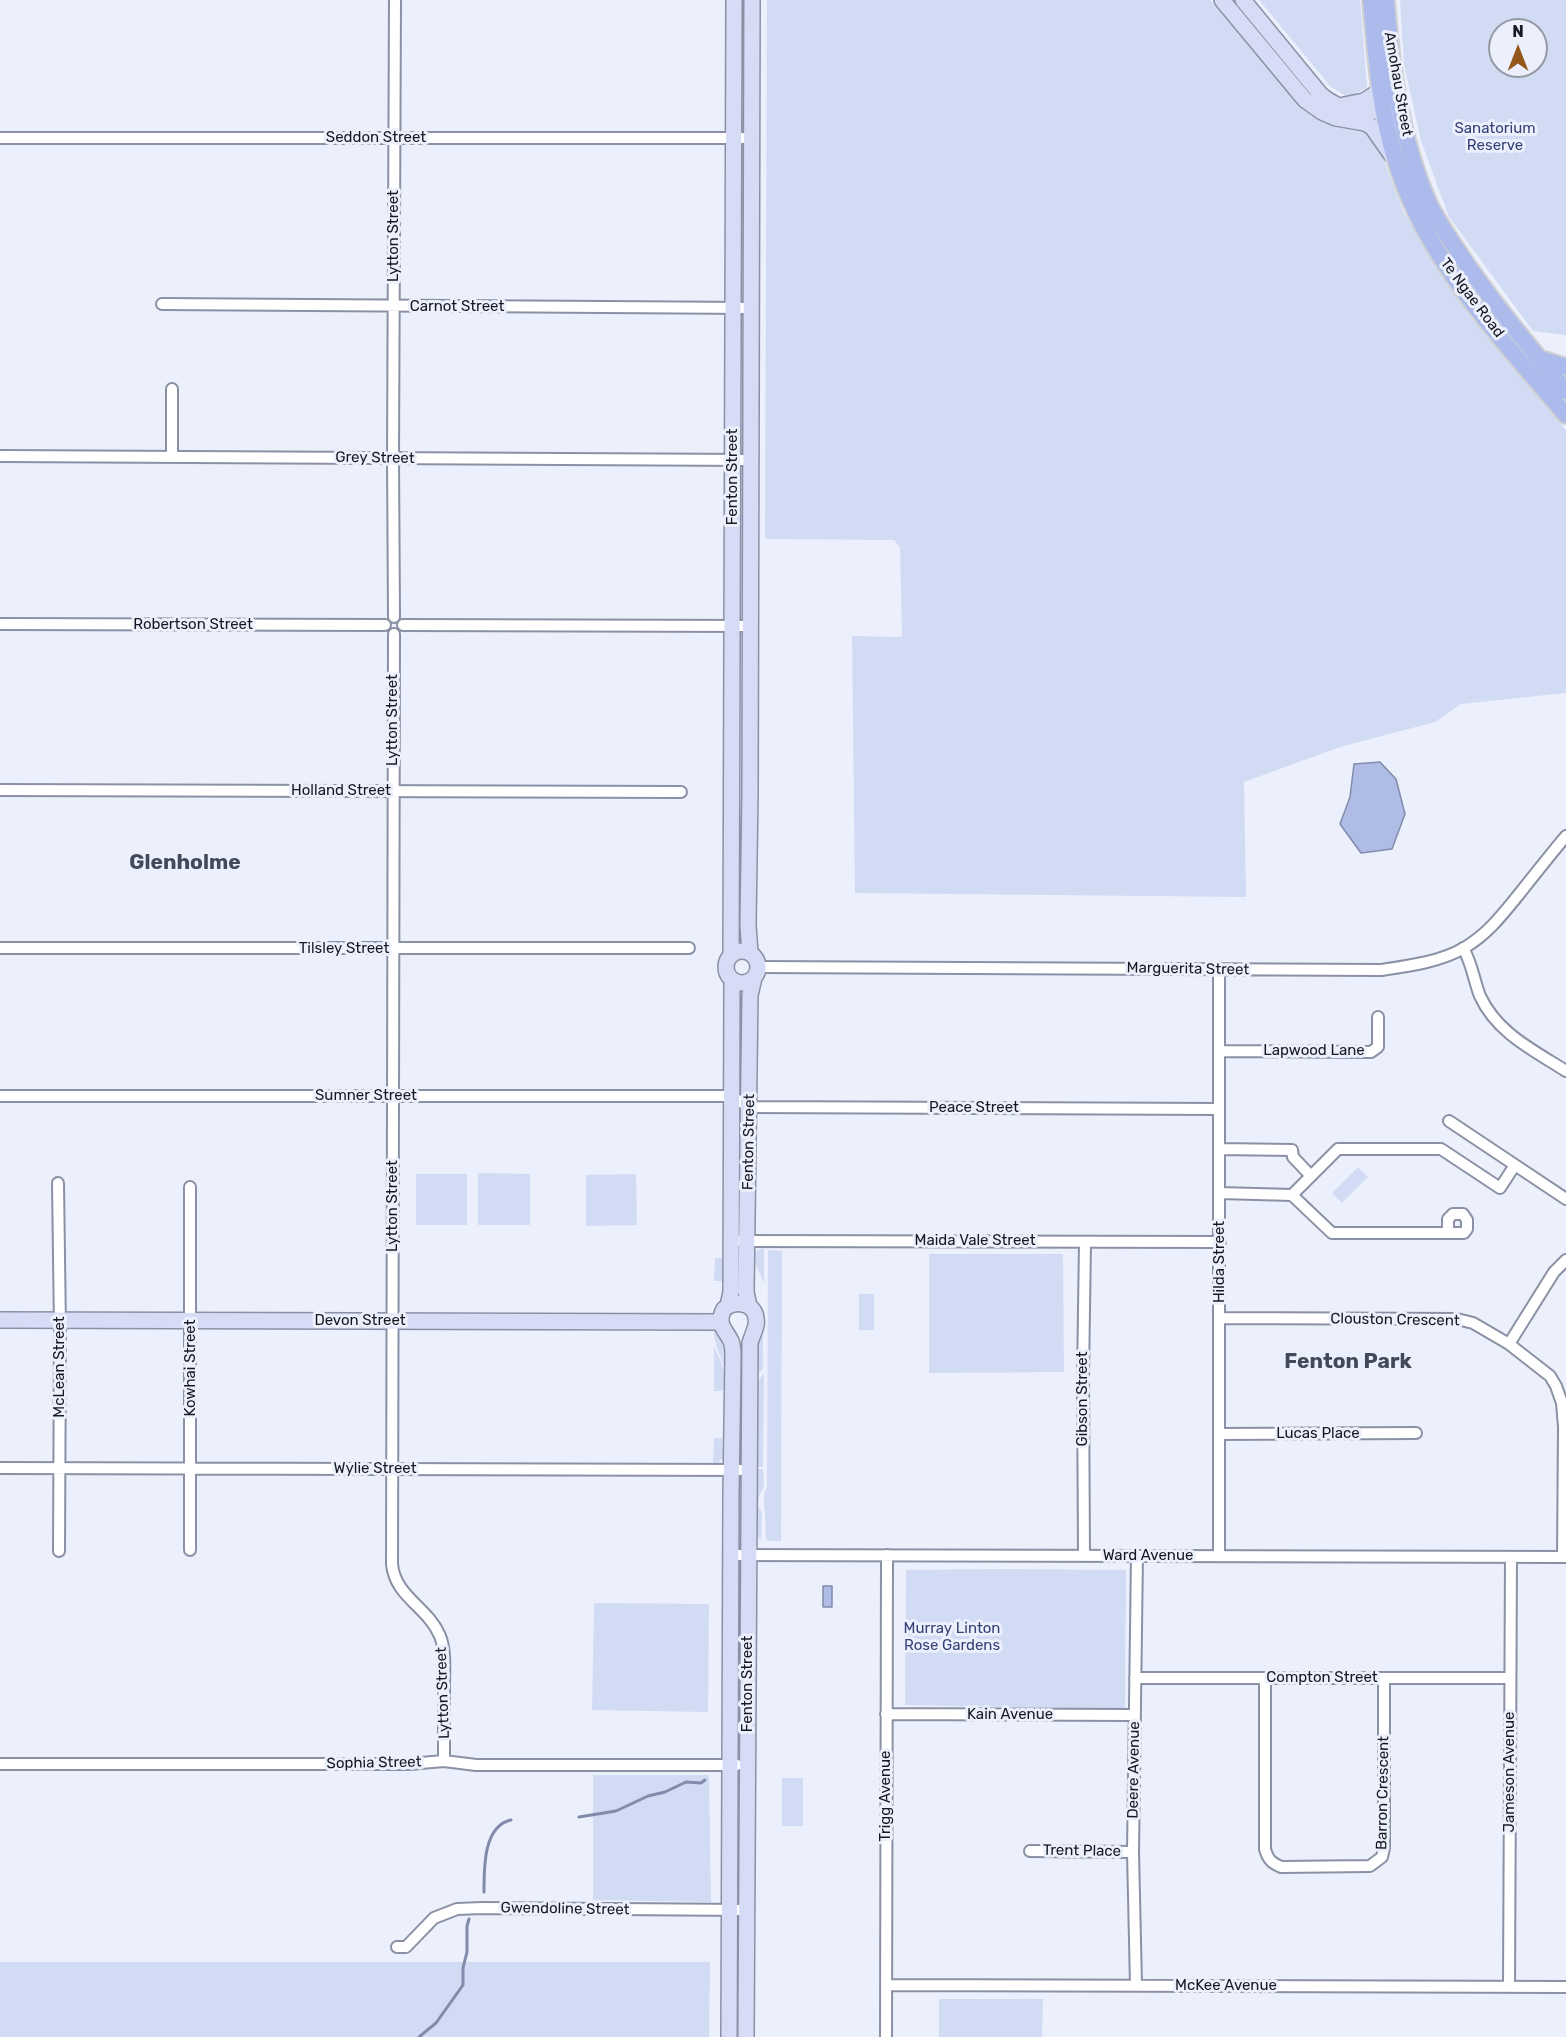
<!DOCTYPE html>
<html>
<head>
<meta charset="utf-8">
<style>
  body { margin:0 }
  #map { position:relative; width:1566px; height:2037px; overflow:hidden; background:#ecf0fc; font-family:Rubik,sans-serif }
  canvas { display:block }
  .north { position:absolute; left:1488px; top:18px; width:60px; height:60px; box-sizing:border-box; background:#ecf0fc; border:2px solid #969aa4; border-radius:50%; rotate:0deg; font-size:16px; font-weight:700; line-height:24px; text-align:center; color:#161920 }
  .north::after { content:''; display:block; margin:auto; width:21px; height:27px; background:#935719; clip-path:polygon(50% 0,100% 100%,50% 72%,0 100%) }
</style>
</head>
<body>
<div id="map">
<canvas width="1566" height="2037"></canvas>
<div class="north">N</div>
</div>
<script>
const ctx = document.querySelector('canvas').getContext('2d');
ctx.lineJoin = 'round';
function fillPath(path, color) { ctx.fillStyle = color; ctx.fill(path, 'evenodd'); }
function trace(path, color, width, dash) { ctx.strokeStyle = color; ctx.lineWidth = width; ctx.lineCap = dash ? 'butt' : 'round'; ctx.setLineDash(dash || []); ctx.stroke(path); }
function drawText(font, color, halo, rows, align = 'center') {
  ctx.font = font + ' Rubik,sans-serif'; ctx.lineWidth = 6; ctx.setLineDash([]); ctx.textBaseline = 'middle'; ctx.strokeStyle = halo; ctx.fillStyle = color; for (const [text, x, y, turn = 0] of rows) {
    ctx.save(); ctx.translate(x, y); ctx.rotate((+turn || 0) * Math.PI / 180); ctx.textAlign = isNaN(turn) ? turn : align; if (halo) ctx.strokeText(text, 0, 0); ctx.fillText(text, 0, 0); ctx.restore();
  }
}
fillPath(new Path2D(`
  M767,0h443l91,105 64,24 12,13 26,69 41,67 122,152v263l-105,11 -26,18 -95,25 -96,35 2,115 -391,-4 -3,-257 50,1 -2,-90 -6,-7 -129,-1z
  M1259,0h101l7,87 -18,11 -18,-11z
  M1400,0h166v335l-33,-4 -84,-114 -28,-76 -17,-77zM1500,30h36v36h-36z
  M1358,1167l10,10 -26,26 -10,-10z
  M478,1173l52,1v51h-52z
  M416,1174h51v51h-51z
  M636,1174l1,51 -51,1v-51z
  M764,1248v35l-12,-27 6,-6z
  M768,1250l14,1 -1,290h-11l-4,-2c-1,-8 0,-16 -1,-25 -1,-12 -3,-16 2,-28z
  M929,1254h134l1,118 -135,1z
  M715,1258h8v23h-9z
  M859,1294h15v36h-15z
  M763,1328v41l-6,5 -2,-34z
  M714,1331l7,3 6,7 1,37c-4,-16 -14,-31 -14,-47z
  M737,1343h7v57l-5,20z
  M714,1347c7,14 15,29 8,44h-8z
  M764,1374l-1,93h-6v-82l5,-10z
  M714,1438h8l1,19 -6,7 -4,1z
  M757,1469h6l1,17 -5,10 -1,9 4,8 -1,28 -3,-5 -1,-7z
  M1000,1569l126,1 -1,139 -220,-4 1,-135z
  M594,1603l115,1 -1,108 -116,-2z
  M593,1775h116l2,127 -118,-2z
  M782,1778h21v48h-21z
  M0,1962h710l-1,75h-709z
  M939,1999h104l-1,38h-103z`), '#d2dbf4');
const water = new Path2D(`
  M1380,762l16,17 9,35 -13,35 -31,4 -21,-29 10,-27 4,-33z
  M823,1586h9v21h-9z`);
fillPath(water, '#afbce5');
trace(water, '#818baa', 1.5);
trace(new Path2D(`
  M579,1817l37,-6 32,-15 17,-4 21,-10 15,1 4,-3
  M484,1892c0,-23 -1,-66 27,-72
  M419,2037l17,-14 27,-38v-17l4,-16v-26l2,-7`), '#818baa', 3);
const street = new Path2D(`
  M0,138h752
  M162,304l590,4
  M172,389v67
  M0,456l751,4
  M394,617l-1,-159 2,-458
  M0,624l385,1
  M403,625l348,1
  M394,634l-2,930c3,33 36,43 48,72 6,15 4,34 4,50 0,25 0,50 0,75
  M0,790l681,2
  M0,948h689
  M1463,948c9,15 11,33 17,48 17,37 53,54 86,75
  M758,967l623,3c27,-4 59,-8 83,-22 24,-14 39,-34 56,-55 15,-19 30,-38 46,-57
  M1220,1051l151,1 7,-5v-30
  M0,1096h731l18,11 470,2
  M1449,1121l66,44
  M1220,1149l72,1 1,7 18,19 27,-27h103l59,39 15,-23 51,34
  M58,1183l2,146 -1,222
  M190,1187v363
  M1220,1193l72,2 40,38h116v-14l5,-5h10l4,6v9l-3,4h-16
  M1292,1195l19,-19
  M740,1241l480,1
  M1220,1318l237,1 16,4 36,21 41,32 6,10 6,17 2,24 -1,130
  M1509,1344l45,-72 12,-12
  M1220,1434l196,-1
  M0,1468l749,2
  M731,1555l835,2
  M1084,1556l-1,-180 2,-134
  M1219,1556v-587
  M1135,1678h375
  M1265,1678v171c3,11 7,14 16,18l89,-1 12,-9 2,-9v-170
  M886,1714l249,1
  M0,1764h409l35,-3 32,4h261
  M1030,1851l103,1
  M397,1947h9l28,-29 23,-9 25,-1 266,2
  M886,1985l680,2
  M1136,1985l-3,-133 4,-296
  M1509,1986l2,-429
  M886,2037l1,-482`);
const secondary = new Path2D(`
  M1222,0l83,100 17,12 14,6 29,5 7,4 21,30
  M1243,0l78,95c19,16 39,17 63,16l8,8
  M1344,105l20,-4 17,-11
  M726 967a16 16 0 1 1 32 0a16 16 0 1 1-32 0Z
  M750,953l-2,-28 2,-132 2,-793
  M731,955l3,-955
  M728,1306l3,-14 1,-312
  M749,1306l-3,-14 4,-297 4,-17
  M0,1320l720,2
  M729,2037l2,-544 2,-137c0,-4 0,-10 -2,-15 -6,-12 -15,-17 -7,-32 11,-9 30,-7 32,9 2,8 -4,17 -6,25l-4,694`);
const primary = new Path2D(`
  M1371,0c5,53 8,107 24,158 29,100 105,179 171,257
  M1386,0c5,68 15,141 43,204 8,16 18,31 28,46 33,50 71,95 109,141
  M1541,359l25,8`);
trace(street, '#8b91a5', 14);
trace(secondary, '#8b91a5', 18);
trace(primary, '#d0d1d2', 20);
trace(street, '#fff', 10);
trace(secondary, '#d6dcf5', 15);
trace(primary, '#adbaec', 16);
drawText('15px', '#161920', '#ecf0fc', [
  ["Amohau Street",1398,84,80],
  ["Seddon Street",376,138],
  ["Lytton Street",394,236,-90],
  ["Te Ngae Road",1472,298,53],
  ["Carnot Street",457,307],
  ["Grey Street",375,458,1],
  ["Fenton Street",733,477,-90],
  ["Robertson Street",193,625],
  ["Lytton Street",393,720,-90],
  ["Holland Street",341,791],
  ["Tilsley Street",344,949],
  ["Marguerita Street",1188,969,1],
  ["Lapwood Lane",1314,1051],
  ["Sumner Street",366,1096],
  ["Peace Street",974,1108],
  ["Fenton Street",749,1142,-89],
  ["Lytton Street",393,1206,-90],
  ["Maida Vale Street",975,1241],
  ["Hilda Street",1220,1262,-90],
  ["Clouston Crescent",1395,1320,1],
  ["Devon Street",360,1321],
  ["McLean Street",60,1367,-90],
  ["Kowhai Street",191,1368,-90],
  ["Gibson Street",1083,1399,-90],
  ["Lucas Place",1318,1434],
  ["Wylie Street",375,1469],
  ["Ward Avenue",1148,1556],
  ["Compton Street",1322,1678],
  ["Fenton Street",748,1684,-90],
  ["Lytton Street",443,1693,-92],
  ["Kain Avenue",1010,1715],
  ["Sophia Street",374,1763,-1],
  ["Deere Avenue",1134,1770,-89],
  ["Jameson Avenue",1510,1772,-90],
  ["Barron Crescent",1383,1793,-89],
  ["Trigg Avenue",886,1796,-90],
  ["Trent Place",1082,1851,1],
  ["Gwendoline Street",565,1909,1],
  ["McKee Avenue",1226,1986]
]);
drawText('15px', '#354277', '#ecf0fc', [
  ["Sanatorium",1495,129],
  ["Reserve",1495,146],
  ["Murray Linton",952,1629],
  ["Rose Gardens",952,1646]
]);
drawText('bold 21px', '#434959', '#ecf0fc', [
  ["Glenholme",185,863],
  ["Fenton Park",1348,1362]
]);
</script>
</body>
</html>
